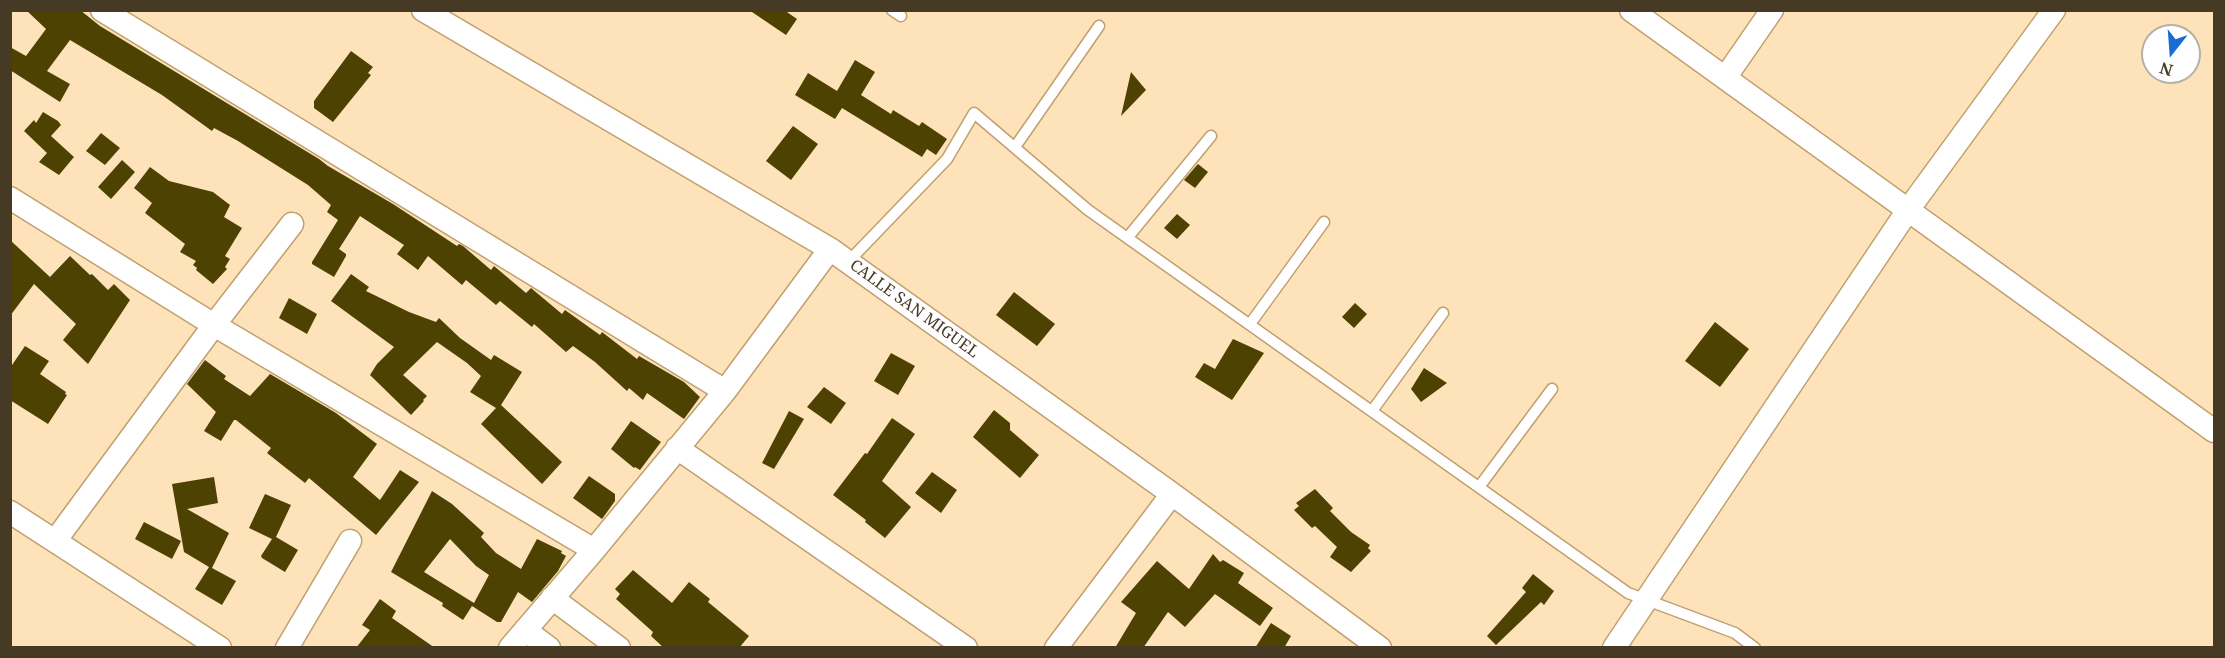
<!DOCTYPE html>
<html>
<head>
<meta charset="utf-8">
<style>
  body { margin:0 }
  #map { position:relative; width:2225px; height:658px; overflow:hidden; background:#fee2b9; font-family:"Noto Serif",serif }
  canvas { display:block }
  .frame { position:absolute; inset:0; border:12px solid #473a25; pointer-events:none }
  .north { position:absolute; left:2141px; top:24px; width:60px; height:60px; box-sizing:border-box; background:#fff; border:2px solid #b5b0a8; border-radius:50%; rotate:197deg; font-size:16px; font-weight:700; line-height:24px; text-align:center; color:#473a25 }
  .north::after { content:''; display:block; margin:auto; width:21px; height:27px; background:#1a6bd6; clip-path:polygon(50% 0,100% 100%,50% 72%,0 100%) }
</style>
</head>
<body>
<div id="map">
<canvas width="2225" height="658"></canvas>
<div class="frame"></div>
<div class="north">N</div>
</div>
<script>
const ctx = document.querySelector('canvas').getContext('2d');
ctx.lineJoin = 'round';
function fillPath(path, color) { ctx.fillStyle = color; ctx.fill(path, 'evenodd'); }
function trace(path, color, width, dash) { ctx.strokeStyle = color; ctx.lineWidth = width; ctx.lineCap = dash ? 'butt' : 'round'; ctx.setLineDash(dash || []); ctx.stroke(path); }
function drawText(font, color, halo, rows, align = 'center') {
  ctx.font = font + ' "Noto Serif",serif'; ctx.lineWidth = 6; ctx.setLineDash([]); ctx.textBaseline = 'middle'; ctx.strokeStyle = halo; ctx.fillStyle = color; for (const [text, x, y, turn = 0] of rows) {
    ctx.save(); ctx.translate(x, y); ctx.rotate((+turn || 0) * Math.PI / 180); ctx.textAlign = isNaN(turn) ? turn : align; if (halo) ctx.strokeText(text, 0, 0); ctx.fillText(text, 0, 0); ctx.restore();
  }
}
fillPath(new Path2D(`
  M26,10h54l20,16 219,133 9,7 65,38 64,42 2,-2 4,2 28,24 3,-4 32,27 5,-5 31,26 3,-4 35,25 2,-3 35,27 2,-3 45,26 16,15 -16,22 -37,-26 -4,7 -14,-12 -2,3 -32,-29 -22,-16 -7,6 -32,-28 -2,3 -32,-26 -4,4 -30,-25 -4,5 -34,-29 -10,14 -21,-16 7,-9 -44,-29 -21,33 7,5v2l-12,21 -22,-13v-2l26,-42 -11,-8 4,-7 -23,-20 -70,-44 -24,-13 -2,3 -50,-36 -92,-55 -23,31 23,13 -10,18 -50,-32v-23l16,9 20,-27z
  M749,10h35l13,9 -11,16z
  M351,51l22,16 -5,6 3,2 -38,47 -19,-14v-7z
  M855,60l20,12 -14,23 30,19 2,-4 26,16 3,-4 25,17 -11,16 -9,-6 -5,8 -80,-49 -7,11 -40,-24 13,-22 29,18z
  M1131,72l15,18 -25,26z
  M43,112l15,9 3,4 -10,11 23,21 -15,18 -20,-13 8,-9 -23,-22 10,-11 2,3z
  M793,126l25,18 -27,36 -25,-19z
  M101,133l19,15 -15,17 -19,-14z
  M122,160l13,12 -24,27 -13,-12z
  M1198,164l10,8 -13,16 -11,-8z
  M150,167l19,14 44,11 17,13 -6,12 18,11 -17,28 5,3 -5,8 2,2 -14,15 -17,-14 1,-2 -4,-3 3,-4 -16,-9 5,-8 -40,-31 7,-10 -18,-15z
  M1177,214l13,11 -13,14 -13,-11z
  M10,240l40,37 20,-21 20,19 2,-1 16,16 6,-6 16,16 -42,64 -25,-24 13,-16 -42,-40 -24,32z
  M351,274l18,13 -3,4 43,21 27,10 3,-4 21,20 31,22 3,-5 28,17 -21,33 61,57 -20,22 -61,-60 15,-16 -26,-16 11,-16 -14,-13 -30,-21 -34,33 24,21 -4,4 1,1 -13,14 -41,-40 7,-11 17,-17 -63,-46z
  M1014,292l41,32 -18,22 -41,-31z
  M289,298l28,16 -10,20 -28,-16z
  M1355,303l12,11 -13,14 -12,-11z
  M1715,322l34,27 -29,38 -35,-26z
  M1233,339l31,14 -32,47 -37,-23 9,-14 11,6z
  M25,346l24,15 -9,13 26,18 -1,2 2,1 -19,29 -38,-24v-32z
  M891,353l24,13 -17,29 -24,-14z
  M205,360l21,16 -2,3 26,17 20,-22 66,39 41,31 -24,33 27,23 20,-30 19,12 -43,53 -67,-57 -4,5 -38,-30 4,-5 -35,-28h-2l-13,21 -17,-10 12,-19 -29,-28z
  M1424,368l23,15 -26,19 -10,-13z
  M824,387l22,16 -15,21 -24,-17z
  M994,410l16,13v7l29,25 -19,23 -47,-41z
  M789,411l15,8 -30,50 -12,-6z
  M892,418l23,16 -33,47 29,26 -26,31 -20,-16 1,-2 -33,-25 32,-42 2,1z
  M631,421l30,21 -21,28 -5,-3 -1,1 -23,-19z
  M932,472l25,18 -16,23 -26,-20z
  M589,476l26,18v7l-13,18 -29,-21z
  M214,477l4,26 -31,6 42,24 -17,35 24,13 -14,24 -27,-16 14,-22 -25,-15 -12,-68z
  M1315,489l18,19 -3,3 21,21 19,13 -2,3 3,3 -20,21 -21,-15 7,-10 -22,-21 -3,2 -18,-18 5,-4 -3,-3z
  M432,491l20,13 32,29 -3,4 15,16 25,16 16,-30 25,12 -1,2 5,3 -8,15 -26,31 -14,-10 -17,30h-4l-25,-16 -9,14 -21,-14 1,-3 -52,-31zM450,539l26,27 13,9 -15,28 -50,-31z
  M265,494l26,11 -15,32 22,13 -13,22 -23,-14 -1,-2 11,-17 -23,-11z
  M144,522l37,19 -9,18 -37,-20z
  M1213,554l7,8 3,-2 21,13 -6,10 35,25 -13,18 -45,-32 -30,33 -17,-15 -25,36h-28l21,-35 -15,-11 36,-41 32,28z
  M633,570l39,33 17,-21 21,17 -2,3 41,34 -10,12h-75l-13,-12 2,-4 -37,-33 4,-5 -5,-5z
  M1533,574l21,17 -10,14 -3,-3 -45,43 -9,-9 39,-44 -4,-4z
  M380,599l16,12 -4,7 43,30h-79l14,-18 -8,-5z
  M1271,623l20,13 -7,12h-29z`), '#4d4202');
const service = new Path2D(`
  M892,10l9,6
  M1015,147l84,-121
  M1128,237l83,-101
  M848,262l99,-103 27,-46 114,97 540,383 107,40 20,15
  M1250,324l74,-102
  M1372,411l71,-98
  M1479,487l73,-98`);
const minor = new Path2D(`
  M102,10l623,381
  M423,10l407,239 342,245 208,154
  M1631,10l583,421
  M1725,78l47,-68
  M10,198l204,127 380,225
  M677,448l289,200
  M10,512l210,136
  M55,541l159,-216 78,-101
  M552,598l67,50
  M525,630l24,18
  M287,648l63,-107
  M510,648l84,-98 131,-159 105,-142
  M1056,648l116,-154
  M1614,648l294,-438 146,-200`);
trace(service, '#c1a06f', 13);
trace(minor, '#c1a06f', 25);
trace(service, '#fff', 10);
trace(minor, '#fff', 22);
drawText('16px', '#473a25', '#fff', [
  ["CALLE SAN MIGUEL",914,309,36]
]);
</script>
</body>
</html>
